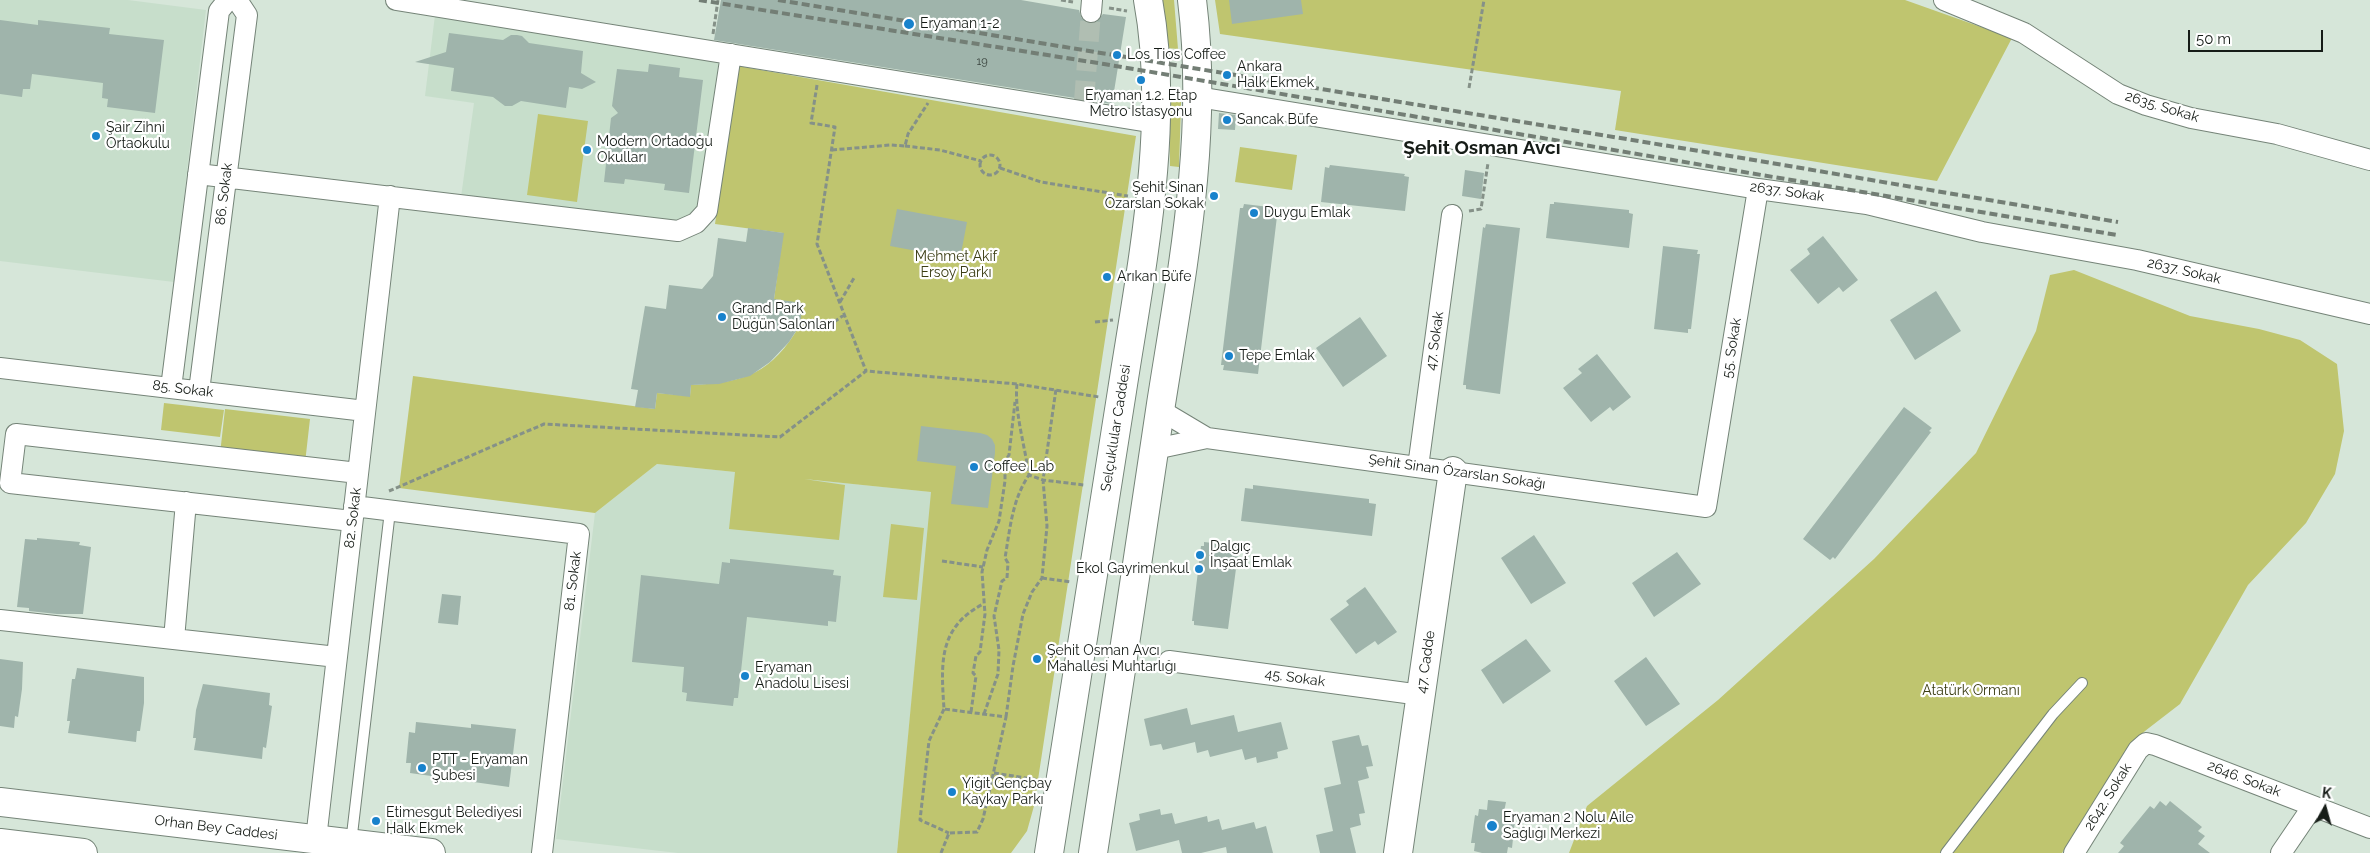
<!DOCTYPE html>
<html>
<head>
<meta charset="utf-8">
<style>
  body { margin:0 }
  #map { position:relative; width:2370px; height:853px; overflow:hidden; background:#d6e6d9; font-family:Raleway,sans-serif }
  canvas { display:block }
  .north { position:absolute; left:2300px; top:783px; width:50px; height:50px; -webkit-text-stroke:4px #fff; paint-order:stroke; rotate:7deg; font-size:14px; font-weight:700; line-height:20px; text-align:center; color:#161c17 }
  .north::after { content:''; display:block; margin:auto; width:18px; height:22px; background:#161c17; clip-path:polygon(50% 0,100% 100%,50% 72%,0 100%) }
  .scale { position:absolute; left:2188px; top:30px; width:135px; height:22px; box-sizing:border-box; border:2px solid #161c17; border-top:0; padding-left:6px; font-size:15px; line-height:18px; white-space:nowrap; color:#161c17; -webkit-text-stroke:4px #fff; paint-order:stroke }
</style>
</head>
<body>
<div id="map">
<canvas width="2370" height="853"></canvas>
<div class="north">K</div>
<div class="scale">50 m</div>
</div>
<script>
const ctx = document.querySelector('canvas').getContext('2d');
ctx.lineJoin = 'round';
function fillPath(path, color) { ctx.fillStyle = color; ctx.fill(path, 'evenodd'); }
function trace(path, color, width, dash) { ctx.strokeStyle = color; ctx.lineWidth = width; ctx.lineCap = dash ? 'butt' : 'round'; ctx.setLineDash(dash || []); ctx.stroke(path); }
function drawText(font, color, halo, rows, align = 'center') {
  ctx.font = font + ' Raleway,sans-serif'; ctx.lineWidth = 4.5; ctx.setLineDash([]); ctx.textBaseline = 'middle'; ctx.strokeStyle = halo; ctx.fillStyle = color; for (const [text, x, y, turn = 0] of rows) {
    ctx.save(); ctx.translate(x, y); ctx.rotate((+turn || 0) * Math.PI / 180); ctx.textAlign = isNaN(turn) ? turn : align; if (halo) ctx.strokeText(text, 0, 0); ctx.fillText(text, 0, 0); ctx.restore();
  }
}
fillPath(new Path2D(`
  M0,0h128l78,10 -32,272 -174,-21z
  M435,15l284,44 -21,146 -5,7 -9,7 -8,2 -215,-24 13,-94 -49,-7z
  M657,464l275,28 -35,361h-219l-122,-14 39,-326z`), '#c7decb');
fillPath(new Path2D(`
  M1161,0h13l4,49 -11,-1z
  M1215,0h690l107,38 -75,143 -322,-51 6,-39 -401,-57z
  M738,66l398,70 -102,670 -7,25 -16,22h-114l34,-361 -127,-13 41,6 -6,55 -110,-11 6,-57 -78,-8 -62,49 -196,-25 14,-112 242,33 2,-16 33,3 1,-11c54,-2 81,-12 109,-60l-26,-26 9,-66 -68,-9z
  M1181,96v10l-2,61 -9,-1 -1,-69z
  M538,114l50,7 -11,81 -50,-7z
  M1240,147l57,8 -5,35 -57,-8z
  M2074,270l116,46 69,13 41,11 37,24 7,67 -9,43 -29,49 -58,62 -68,119 -35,27 -18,18 -65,104h-493l18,-47 131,-106 156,-141 102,-106 60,-122 14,-56z
  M164,403l60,7 -4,27 -59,-7z
  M225,409l85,10 -5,44 -85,-9z
  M891,524l33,4 -7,72 -34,-3z`), '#bfc56f');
fillPath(new Path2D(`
  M721,0h300l58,10 2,7 9,7 6,-2 7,-8 23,3 -14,87 -398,-64z
  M1229,0h72l2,14 -71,10z
  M0,20l38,5v-5l72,8 -1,6 55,6 -9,73 -48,-6 1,-8 -6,-1 1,-15 -71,-9 -2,15h-7l-1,8 -22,-3z
  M449,33l54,7 8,-5h6l5,1 7,7 54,8 -2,22 15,9 -14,7 -13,-2 -3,21 -45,-7 -9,5h-7l-12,-9 -42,-6 3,-23 -39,-6 31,-10z
  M649,64l31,4 -1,9 24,3 -14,113 -25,-3 1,-6 -40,-5 -1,5 -20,-2 7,-64 7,-5 -6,-7 5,-37 31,3z
  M1219,113l17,2 -1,15 -17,-1z
  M1330,165l75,9 -1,2 5,1 -4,34 -84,-9 4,-35 4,1z
  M1465,170l19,3 -3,26 -19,-3z
  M1554,202l75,8v3l4,1 -4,34 -83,-10 4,-34h4z
  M1244,204l34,4 -20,166 -35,-4 1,-5h-3l19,-157h3z
  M897,209l70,13 -7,37 -70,-13z
  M1486,224l34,4 -20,166 -34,-5v-4h-3l20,-158 2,1z
  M748,228l36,5 -10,66 29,4 -3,22 -11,17 -19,20 -20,14 -31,8 -28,1 -1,12 -33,-4 -2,16 -20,-2 3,-17 -7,-1 14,-83 21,3 3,-24 33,4 11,-13 5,-38 28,4z
  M1823,236l35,44 -15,12 -4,-5 -21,17 -28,-34 20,-16 -3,-5z
  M1663,246l35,4 -1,4h3l-9,75h-3v4l-34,-4z
  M1936,291l25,40 -46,29 -25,-40z
  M1360,317l27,39 -44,31 -27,-39z
  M1597,354l34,43 -18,14 -3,-4 -19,15 -28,-34 19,-15 -4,-4z
  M1904,407l28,21 -3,3 2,1 -96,127 -2,-2 -3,3 -27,-21z
  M921,426l59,7 7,2 5,4 3,6v8l-7,55 -37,-4 5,-38 -39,-5z
  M1253,485l116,14v4l7,1 -4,32 -131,-15 4,-33 8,1z
  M1534,535l32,48 -35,21 -30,-46z
  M37,538l43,4 -1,3 12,2 -8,67h-26l-28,-3v-3l-12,-1 8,-68 12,1z
  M1204,542l35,4 -11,83 -34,-4v-4h-2l9,-75h3z
  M1677,552l24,32 -47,33 -22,-34z
  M730,559l104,11 -1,5 8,1 -5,46 -8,-1v5l-81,-9 -9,81h-4l-1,8 -47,-5 1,-8 -5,-1 2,-25 -52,-5 9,-87 78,9 3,-22 8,1z
  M1365,587l32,45 -19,13 -3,-4 -19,13 -26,-35 19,-14 -3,-4z
  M442,594l19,2 -3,29 -20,-2z
  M1526,639l25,32 -48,33 -22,-34z
  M1646,657l34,47 -34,22 -32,-45z
  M0,659l23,3 -1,27 -4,28 -3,-1 -1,12 -14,-2z
  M77,668l67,9v26l-4,28h-3l-1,11 -68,-9 2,-12h-3l5,-42h3z
  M203,684l67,9 -1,12 3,1 -6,42 -3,-1 -1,12 -68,-9 2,-12h-3l3,-28z
  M1187,708l4,17 43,-10 4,17 43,-10 7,27 -11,3 1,6 -21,5 -1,-6 -11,3 -3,-11 -32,8 -2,-7 -11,3 -2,-11 -32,8 -2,-6 -11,2 -6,-27z
  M416,722l55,6v-4l45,5 -7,58 -99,-14 1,-10h-5l3,-31 6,1z
  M1359,735l3,11 6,-1 5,21 -7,1 3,11 -11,3 7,32 -6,1 2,11 -11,3 6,25h-36l-4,-18 17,-4 -9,-43 17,-4 -9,-43z
  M1488,800l18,2 -2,10 8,1 -1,7h4l-3,28 -4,-1 -1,6h-25l-8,-2 1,-8h-4l4,-28 3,1 1,-7 8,1z
  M2160,801l6,5 4,-5 32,26 -4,4 7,5 -7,8 12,9h-92l6,-7 -4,-3 12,-15 18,-22 4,3z
  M1160,809l1,6 11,-2 3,11 32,-8 1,6 11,-3 3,11 32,-8 2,7 10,-3 7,27h-46l-1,-6 -25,6h-19l-3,-13 -43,11 -7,-28 11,-3 -1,-6z`), '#9fb4ab');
trace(new Path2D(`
  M1084,101l7,-89`), '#b0beb2', 20, [20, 10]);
const lane = new Path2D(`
  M351,843l39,-332
  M1946,853l107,-139 29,-31`);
const street = new Path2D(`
  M396,0l759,123
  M1944,0l80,33 94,61 28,11 45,13 86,16 93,26
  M1091,12l1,-12
  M1198,97l560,92 109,15 115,28 155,28 233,54
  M198,174l480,57 18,-8 11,-12 24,-157
  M0,368l365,43
  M171,388l48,-377 9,-11
  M199,391l48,-376 -10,-15
  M1207,438l499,69 52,-318
  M1155,449l52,-11 -47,-28
  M1418,467l34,-252
  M354,506l225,28 -37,319
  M352,521l-342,-38 6,-49 342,39
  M0,620l337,37
  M174,639l12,-137
  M1169,661l252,34
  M316,839l74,-643
  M2074,853l64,-103 8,-7 9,2 215,83
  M2281,853l32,-47`);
const secondary = new Path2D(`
  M0,802l431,51
  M0,843l83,10
  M1049,853c23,-154 48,-308 73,-462 19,-123 49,-267 26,-391
  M1093,853c23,-150 46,-299 68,-449 21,-134 48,-268 31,-404
  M1398,853l55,-382`);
trace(lane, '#758478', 12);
trace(street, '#758478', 22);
trace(secondary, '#758478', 30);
trace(new Path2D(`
  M1061,0l12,2
  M1109,8l18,3
  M713,34l5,-34
  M817,85l-6,38 24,4 -18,117 49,127
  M1469,88l15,-88
  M905,146l35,4 41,11
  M832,150l58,-5 15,1 3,-12 20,-31
  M980 165a10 10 0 1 1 20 0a10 10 0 1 1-20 0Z
  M1000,168l41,14 87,14
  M1469,211l12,-2 7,-46
  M840,302l14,-24
  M1095,322l18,-2
  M828,326l16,-11
  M1017,384c-3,26 8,63 12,91l14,5 41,5
  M389,491l155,-67 236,13 86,-66 151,13 82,13
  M942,561l41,6
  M1042,578l29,4
  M944,709l-15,32 -9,79 29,13
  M971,712l5,-36 -3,-3 3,-17 4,-4 5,-38 -3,-42 5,-22 12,-29 6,-40v-20l4,-6 6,-53
  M984,714l14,-40 1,-24 -5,-34 8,-35 5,-3 1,-15 -3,-5c5,-29 7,-58 24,-83
  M1006,717l7,-51 10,-52 9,-22 10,-14 5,-52 -4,-46 13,-91
  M994,773l45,7
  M941,853l8,-20 28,-1 6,-13 23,-102 -62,-8c-3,-46 -6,-81 39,-105`), '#859188', 3, [5, 2.5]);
trace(lane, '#fff', 10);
trace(street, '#fff', 20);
trace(secondary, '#fff', 28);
trace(new Path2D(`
  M699,0l405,64 1013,171
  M778,0l964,158 376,64`), '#737e75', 4, [8, 4]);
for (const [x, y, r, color] of [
  [909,24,6,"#1882cc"],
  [1117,55,5,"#1882cc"],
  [1227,75,5,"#1882cc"],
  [1141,80,5,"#1882cc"],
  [1227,120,5,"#1882cc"],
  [96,136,5,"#1882cc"],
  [587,150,5,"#1882cc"],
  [1214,196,5,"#1882cc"],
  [1254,213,5,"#1882cc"],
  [1107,277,5,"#1882cc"],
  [722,317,5,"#1882cc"],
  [1229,356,5,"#1882cc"],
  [974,467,5,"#1882cc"],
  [1200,555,5,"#1882cc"],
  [1199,569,5,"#1882cc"],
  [1037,659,5,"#1882cc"],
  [745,676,5,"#1882cc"],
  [422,768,5,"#1882cc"],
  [952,792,5,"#1882cc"],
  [376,821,5,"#1882cc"],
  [1492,826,6,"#1882cc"]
]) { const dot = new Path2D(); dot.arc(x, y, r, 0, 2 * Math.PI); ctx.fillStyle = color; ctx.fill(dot); trace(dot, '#fff', 2); }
drawText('11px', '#38423c', null, [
  ["19",982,62]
]);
drawText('14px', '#161c17', '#fff', [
  ["Eryaman 1-2",920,24],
  ["Los Tios Coffee",1127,55],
  ["Ankara",1237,67],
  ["Halk Ekmek",1237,83],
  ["Eryaman 1.2. Etap",1141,96,"center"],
  ["Metro İstasyonu",1141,112,"center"],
  ["Sancak Büfe",1237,120],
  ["Şair Zihni",106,128],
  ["Ortaokulu",106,144],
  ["Modern Ortadoğu",597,142],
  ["Okulları",597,158],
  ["Şehit Sinan",1204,188,"right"],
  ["Özarslan Sokak",1204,204,"right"],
  ["Duygu Emlak",1264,213],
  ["Arıkan Büfe",1117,277],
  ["Grand Park",732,309],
  ["Düğün Salonları",732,325],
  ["Tepe Emlak",1239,356],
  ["Coffee Lab",984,467],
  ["Dalgıç",1210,547],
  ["İnşaat Emlak",1210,563],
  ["Ekol Gayrimenkul",1189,569,"right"],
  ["Şehit Osman Avcı",1047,651],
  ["Mahallesi Muhtarlığı",1047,667],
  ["Eryaman",755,668],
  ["Anadolu Lisesi",755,684],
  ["PTT - Eryaman",432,760],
  ["Şubesi",432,776],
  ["Yiğit Gençbay",962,784],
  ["Kaykay Parkı",962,800],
  ["Etimesgut Belediyesi",386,813],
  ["Halk Ekmek",386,829],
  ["Eryaman 2 Nolu Aile",1503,818],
  ["Sağlığı Merkezi",1503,834]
], 'left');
drawText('14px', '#161c17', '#fff', [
  ["2635. Sokak",2162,107,17],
  ["2637. Sokak",1787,192,8],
  ["86. Sokak",224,194,-83],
  ["2637. Sokak",2184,271,13],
  ["47. Sokak",1435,341,-82],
  ["55. Sokak",1732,348,-81],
  ["85. Sokak",183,389,7],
  ["Selçuklular Caddesi",1116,428,-81],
  ["Şehit Sinan Özarslan Sokağı",1457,472,8],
  ["82. Sokak",353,518,-83],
  ["81. Sokak",573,581,-83],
  ["47. Cadde",1426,662,-82],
  ["45. Sokak",1295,678,8],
  ["2646. Sokak",2244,779,21],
  ["2642. Sokak",2108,797,-58],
  ["Orhan Bey Caddesi",216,828,7]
]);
drawText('14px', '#3c3e15', '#fff', [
  ["Mehmet Akif",956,257],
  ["Ersoy Parkı",956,273],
  ["Atatürk Ormanı",1971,691]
]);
drawText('bold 19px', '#161c17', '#fff', [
  ["Şehit Osman Avcı",1482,148]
]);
</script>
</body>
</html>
